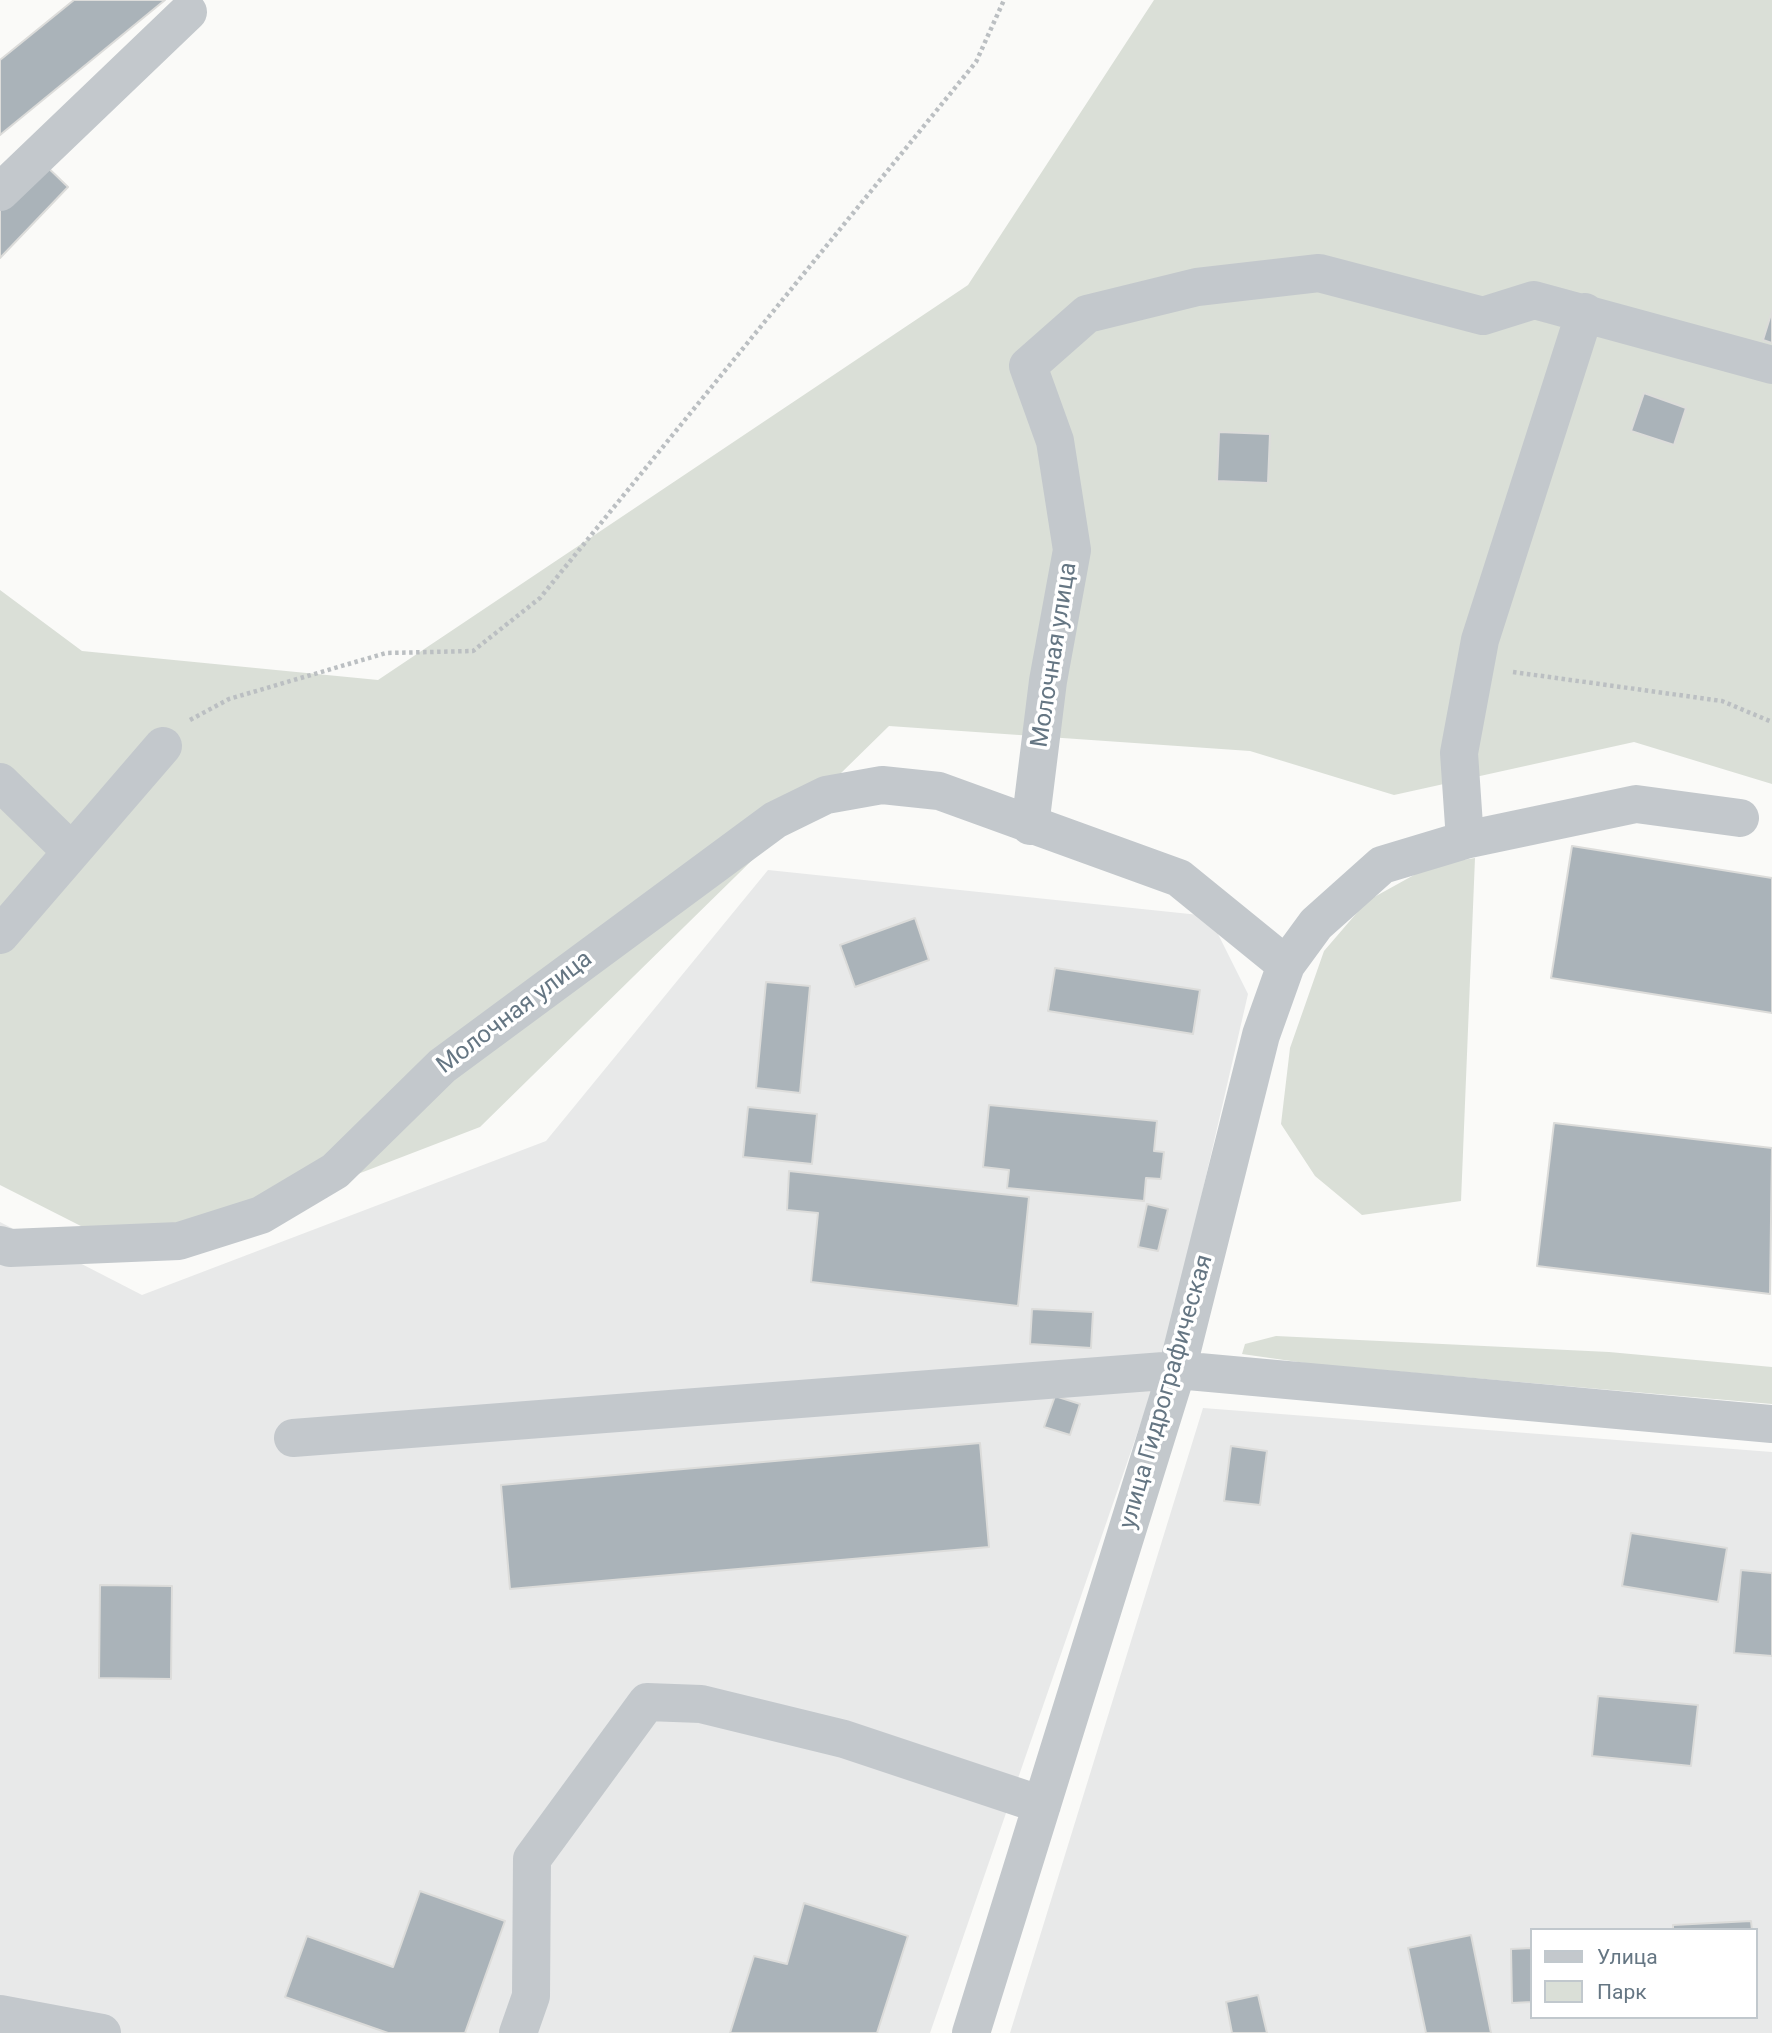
<!DOCTYPE html>
<html>
<head>
<meta charset="utf-8">
<style>
  body { margin:0 }
  #map { position:relative; width:1772px; height:2033px; overflow:hidden; background:#fafaf8; font-family:Roboto,sans-serif }
  canvas { display:block }
  .legend { position:absolute; left:1530px; top:1928px; width:228px; height:91px; box-sizing:border-box; background:#fff; border:2px solid #c1c8cd; margin:0; padding:9px 12px; list-style:none; font-size:21px; color:#657683 }
  .legend li { display:flex; align-items:center; gap:14px; height:35px }
  .legend b { width:35px; border:2px solid #c1c8cd }
</style>
</head>
<body>
<div id="map">
<canvas width="1772" height="2033"></canvas>
<ul class="legend">
<li><b style="height:9px;background:#c3c8cc"></b>Улица</li>
<li><b style="height:19px;background:#dadfd7"></b>Парк</li>
</ul>
</div>
<script>
const ctx = document.querySelector('canvas').getContext('2d');
ctx.lineJoin = 'round';
function fillPath(path, color) { ctx.fillStyle = color; ctx.fill(path, 'evenodd'); }
function trace(path, color, width, dash) { ctx.strokeStyle = color; ctx.lineWidth = width; ctx.lineCap = dash ? 'butt' : 'round'; ctx.setLineDash(dash || []); ctx.stroke(path); }
function drawText(font, color, halo, rows, align = 'center') {
  ctx.font = font + ' Roboto,sans-serif'; ctx.lineWidth = 7; ctx.setLineDash([]); ctx.textBaseline = 'middle'; ctx.strokeStyle = halo; ctx.fillStyle = color; for (const [text, x, y, turn = 0] of rows) {
    ctx.save(); ctx.translate(x, y); ctx.rotate((+turn || 0) * Math.PI / 180); ctx.textAlign = isNaN(turn) ? turn : align; if (halo) ctx.strokeText(text, 0, 0); ctx.fillText(text, 0, 0); ctx.restore();
  }
}
fillPath(new Path2D(`
  M768,870l441,46 39,78 -82,356 -236,683h-930v-811l142,73 404,-154z
  M1203,1408l569,44v581h-762zM1532,1930h224v87h-224z`), '#e8e9e9');
fillPath(new Path2D(`
  M1154,0h618v784l-138,-42 -240,53 -144,-44 -361,-25 -409,401 -338,130 -142,-72v-595l82,61 296,29 590,-395z
  M1475,858l-14,343 -99,14 -47,-39 -34,-52 9,-76 34,-97 43,-50 65,-36z
  M1276,1336l333,16 163,15v37l-460,-40 -70,-10 3,-10z`), '#dadfd7');
const building = new Path2D(`
  M74,0h91l-165,135v-75z
  M39,159l29,28 -68,71v-59z
  M1772,311v32l-9,-3z
  M1644,393l42,15 -12,37 -43,-14z
  M1219,432l51,2 -2,49 -51,-2z
  M1572,846l200,32v135l-221,-35z
  M915,918l14,42 -74,27 -15,-42z
  M1055,968l145,22 -7,44 -145,-23z
  M766,982l44,4 -10,107 -44,-5z
  M989,1105l168,16 -3,30 10,1 -3,27 -15,-1 -2,23 -137,-13 2,-18 -26,-3z
  M748,1107l69,7 -5,50 -69,-7z
  M1554,1123l218,25 -2,146 -233,-28z
  M789,1171l240,26 -11,109 -207,-24 7,-69 -31,-3z
  M1147,1204l21,5 -10,42 -20,-4z
  M1032,1309l61,3 -2,36 -61,-4z
  M1055,1396l25,8 -10,31 -26,-8z
  M980,1443l9,104 -479,42 -9,-104z
  M1231,1446l36,5 -7,54 -36,-4z
  M1631,1533l96,15 -9,54 -96,-16z
  M1741,1570l31,3v83l-38,-3z
  M100,1585l72,1 -1,93 -72,-1z
  M1598,1696l100,9 -7,61 -99,-10z
  M420,1891l85,30 -40,112h-77l-103,-36 22,-61 86,31z
  M804,1903l104,33 -31,97h-147l24,-77 33,8z
  M1751,1921l1,9h-79v-5z
  M1471,1935l20,98h-65l-18,-85z
  M1532,1948v54l-20,1 -1,-54z
  M1258,1995l9,38h-35l-6,-31z`);
fillPath(building, '#aab3b9');
trace(building, '#dcdcda', 2);
trace(new Path2D(`
  M1513,672l209,29 50,21
  M190,720l39,-21 157,-46 87,-2 67,-53 436,-536 28,-62`), '#bbbfc2', 4.5, [3.5, 3.5]);
trace(new Path2D(`
  M0,192l188,-180
  M0,782l70,68
  M1030,826l18,-145 24,-131 -17,-109 -27,-75 59,-52 110,-27 122,-14 164,43 51,-16 238,65
  M1465,840l-6,-87 21,-113 105,-328
  M0,935l163,-189
  M0,1245l10,3 169,-7 82,-26 74,-44 107,-105 333,-246 51,-25 56,-10 57,6 240,87 107,87
  M293,1438l884,-68 595,54
  M0,2014l102,19
  M518,2033l13,-37 1,-137 115,-157 54,2 143,35 198,66
  M971,2033l206,-663 84,-335 25,-70 30,-41 66,-59 83,-25 171,-36 104,14`), '#c3c8cc', 38);
drawText('24px', '#657683', '#fff', [
  ["Молочная улица",1055,655,-81],
  ["Молочная улица",515,1013,-37],
  ["улица Гидрографическая",1167,1392,-74]
]);
</script>
</body>
</html>
